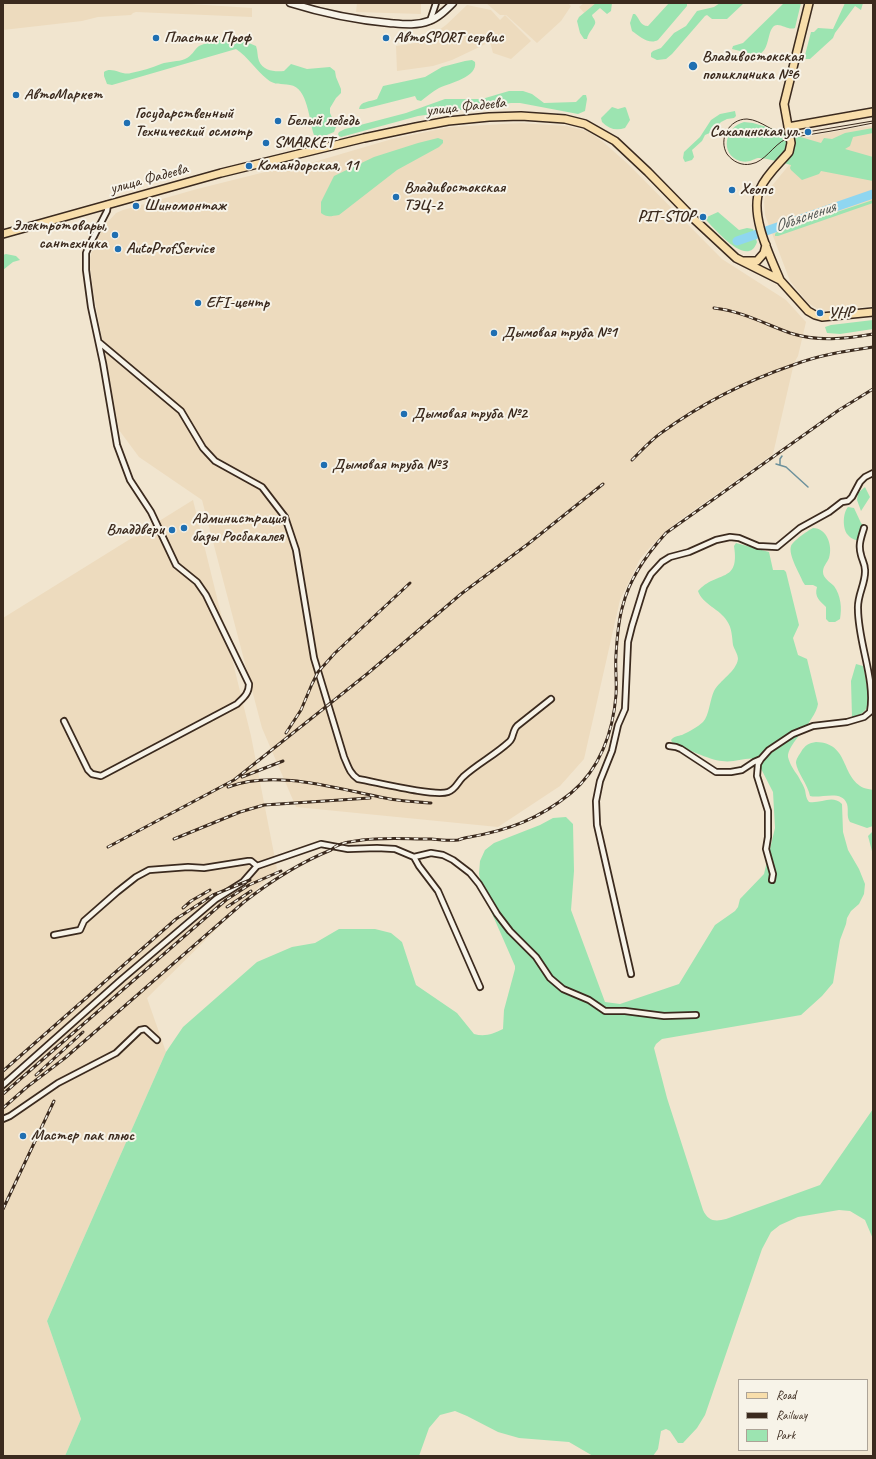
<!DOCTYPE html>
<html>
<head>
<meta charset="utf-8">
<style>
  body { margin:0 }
  #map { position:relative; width:876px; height:1459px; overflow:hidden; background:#f1e5cf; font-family:Caveat,sans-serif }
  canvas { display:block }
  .frame { position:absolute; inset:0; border:4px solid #3b2a1e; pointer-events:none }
  .legend { position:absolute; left:738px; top:1379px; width:130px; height:72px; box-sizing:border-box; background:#f7f3e8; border:1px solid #aca397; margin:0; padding:5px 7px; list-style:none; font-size:12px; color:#3b2a1e }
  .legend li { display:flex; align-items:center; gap:8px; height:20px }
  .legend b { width:20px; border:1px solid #aca397 }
</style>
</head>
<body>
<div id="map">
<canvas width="876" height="1459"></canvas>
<div class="frame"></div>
<ul class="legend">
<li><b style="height:5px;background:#f8deab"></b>Road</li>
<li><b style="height:5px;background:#3b2a1e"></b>Railway</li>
<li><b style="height:11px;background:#9ce4b1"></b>Park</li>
</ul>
</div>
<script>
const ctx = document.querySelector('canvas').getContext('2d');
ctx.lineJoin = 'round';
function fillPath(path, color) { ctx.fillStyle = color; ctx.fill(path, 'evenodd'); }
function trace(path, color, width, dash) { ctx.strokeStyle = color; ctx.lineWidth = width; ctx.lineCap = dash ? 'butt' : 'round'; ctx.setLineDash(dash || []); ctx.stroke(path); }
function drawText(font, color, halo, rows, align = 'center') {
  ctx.font = font + ' Caveat,sans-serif'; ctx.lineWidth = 4; ctx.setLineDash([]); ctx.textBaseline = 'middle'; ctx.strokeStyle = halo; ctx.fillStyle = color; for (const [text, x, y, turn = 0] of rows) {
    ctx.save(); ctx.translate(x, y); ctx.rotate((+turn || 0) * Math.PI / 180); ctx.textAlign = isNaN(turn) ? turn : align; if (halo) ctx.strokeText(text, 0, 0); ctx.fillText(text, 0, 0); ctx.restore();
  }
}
fillPath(new Path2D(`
  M3,3h172l77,5v9l-116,-5 -3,1 -2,2 -33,2 -16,4 -79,9z
  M357,3h64v11l-65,-2z
  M486,3h82l3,3 -10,15 -24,22 -31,-28h-6z
  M584,3h15l-14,11 -6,-7z
  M467,5l24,5 9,10 5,-5 26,26 -20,18 -18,-6 -3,-11 -38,18 -19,6 -36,5 -1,-25 26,-4 24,-17z
  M521,123l46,3 20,5 15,10 26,23 94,95 64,41 20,22 -8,34 -4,7 -21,91 -96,68 -25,23 -12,14 -20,41 -36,159 -24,27 -62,41 -202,-20 -34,-79 -60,-228 -63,-43 -20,-27 -25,-134 -5,-35 5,-16 11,-20 11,-12 7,-3 74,-21 84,-21 9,1 102,-30 58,-12z
  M873,126v180l-52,5 -13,-8 -18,-22 -25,-66 -1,-13 2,-9 37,-45 -2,-10 53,-10z
  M193,500l58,236 26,133 -130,129 19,54 -119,269 34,98 -16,37h-62v-838z`), '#eddbbe');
fillPath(new Path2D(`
  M596,3h16l-1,8 -4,3 -7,-6 -8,7c0,2 2,3 3,6 2,4 -7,11 -8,18h-3l-4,-6 -3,-12 2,-4z
  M669,3h18v3l-29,34c-9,5 -19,-4 -26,-9l-2,-8 3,-9h2c5,5 5,12 13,12z
  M720,3h24l-17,16h-15l-5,-4 -2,1 -33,38 -6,5 -9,1 -6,-3v-4l2,-2 8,-3 13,-15 12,-7 11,-15 17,-4z
  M784,3h17l-6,25c-7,3 -15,-6 -21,-2 -7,6 -4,22 -14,28h-8l-20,-5 1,-3 10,-3z
  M845,3h18l-2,7 -6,-4 -20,27 -2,5 -23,21h-6l7,-27h3l4,-4 15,1z
  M220,40l24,1 12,5c2,5 1,10 3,15 4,10 16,11 25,10l7,-7 16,5 23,-2 5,4 1,6 5,12v4l-5,5 -6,10v5l6,14 -2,5 -12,5 -8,-2c-5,-14 -6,-48 -24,-50 -9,-2 -15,1 -23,-6 -11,-9 -19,-22 -31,-30l-124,36 -5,-1 -3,-8v-4c8,-6 18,4 27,1 10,-2 21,-5 30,-9 8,-3 17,-2 24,-5 7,-3 9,-9 14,-13 6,-3 15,-4 21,-6z
  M472,60l3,2c3,15 -25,21 -36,26 -7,4 -12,8 -18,13l-4,-1 -2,-4 -51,13h-5c1,-8 11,-7 18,-10l6,-13 42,-9 17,-10 23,-6z
  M509,91h14l9,3 12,9 32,-1 7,-7h3l1,4 -2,12 -7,3 -58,-11h-9l-93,13 -77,21 -2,-1 -1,-2 1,-2 6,-3 61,-16 39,-14h37z
  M612,107l6,2 7,-2 1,1 4,12 -5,8c-9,3 -16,1 -23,-6l-1,-4z
  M735,111l1,5 -2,2 -7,1 -6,3 -9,10 -7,3 -3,6 -10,9 2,7 -2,3 -7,2 -2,-4 1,-6 16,-15 11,-17 9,-6z
  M744,122l9,1 68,20 3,-5 8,1 13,-6 28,-5v5l-20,4 -3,9 -5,3 28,8v24l-52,-10 -2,3 -17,6 -11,-10 -1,-2 1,-3c-6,-2 -29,-8 -33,-7 -7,2 -9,5 -18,3 -21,-7 -15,-34 4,-39z
  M438,138l5,2v3l-4,4 -42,23 -58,45c-8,1 -12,3 -18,-2v-11l13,-26 40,-19 44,-14z
  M873,200v3l-95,33h-3v-2l2,-2z
  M718,212l21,18 8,-2 6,1 4,13c-9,27 -41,-12 -51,-22l1,-3z
  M6,254l10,2 4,4 -7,2 -10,8v-15z
  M873,320v9l-33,5 -13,-1 -2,-6 6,-2z
  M865,487l5,10 -9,14 -4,-11 1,-7z
  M848,507l6,1 7,15 6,6 -4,9 -4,3c-4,-1 -9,-3 -11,-6 -6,-6 -5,-23 0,-28z
  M813,528c14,0 20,18 16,30 -2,5 -6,8 -6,14 0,6 7,10 11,14 7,10 8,22 6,33l-5,3h-6l-3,-3v-12c-6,-6 -12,-10 -9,-20l-4,-2h-8l-2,-3c-3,-8 -15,-27 -12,-36 2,-5 16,-15 22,-18z
  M736,543l33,9 4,18h11l2,2 13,53 -6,13 5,17 9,4 11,45c-3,18 -31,40 -30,53 2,8 6,13 10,19 2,4 6,10 7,14 1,5 1,8 4,12 12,2 23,-8 33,2l1,28 5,18 11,19 6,15 -1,10 -5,10 -8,7 -4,7 -1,6 -6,16 -7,43 -11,13 -21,19 -139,24 -6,5 -2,4 13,50 36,112c5,11 12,12 23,9l94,-34 53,-76v130l-8,-19 -15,-9 -11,-1 -41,7 -18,8 -9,7 -9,17 -57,166 -8,13 -14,15h-5l-8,-12 -4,-2 -5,2 -3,18 -5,7h-60l-24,-14 -50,-4 -21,-6 -31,-16 -12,-5 -15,4 -11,13 -10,28h-354l16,-37 -34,-98 119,-269 17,-25 74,-65 35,-15 23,-4 24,-14h36l16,4 11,9 14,43 41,28 17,21c11,3 19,0 29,-5l1,-19 11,-41v-3l-32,-73 -4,-19 1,-13 5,-11 9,-7 46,-18 13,-7 13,-1 7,7 1,47 -3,39 34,92 15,2 59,-20 36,-59 20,-14 3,-4 2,-8 24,-25 11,-46 -2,-36 -17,-33c-11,-2 -22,4 -34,2 -13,-1 -37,-13 -50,-19l-1,-2c3,-4 7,-4 11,-5 6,-3 16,-8 21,-13 6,-6 7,-23 11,-31 6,-11 22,-19 24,-32 0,-5 -4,-10 -5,-14 -1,-8 -1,-17 -6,-24 -7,-12 -25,-17 -29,-30 19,-21 42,-7 36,-45z
  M856,664l7,2c2,9 8,35 3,43 -3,5 -8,6 -14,8l-1,-36z
  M816,742c34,1 24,35 48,46 2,1 6,1 9,2v36l-6,2 -17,-6c-4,-6 -1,-11 -3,-18 -5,-15 -27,-5 -37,-8 -2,-11 -13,-24 -14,-33 0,-4 3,-8 5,-11 4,-7 8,-9 15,-10z
  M873,831v24l-5,-19z`), '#9ce4b1');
trace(new Path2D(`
  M776,464l10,3 22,20
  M780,465v-6l2,-3`), '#6d919c', 1.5);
trace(new Path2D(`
  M737,241l136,-47`), '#8fd6f0', 9);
const street = new Path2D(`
  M430,21l6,-18
  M100,343l81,68 22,37 12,13 47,26 23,30 11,33 18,108 30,99c4,9 6,17 14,22 18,3 76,18 90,13 8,-3 9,-9 15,-15 14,-13 32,-22 46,-35 5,-4 3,-11 8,-16l34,-27
  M64,721l24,49 4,4 9,2 136,-72c6,-6 12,-10 12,-20l-43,-89 -9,-13 -21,-17 -25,-53 -21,-32 -13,-35 -14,-82 -12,-56 -5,-37v-17l3,-7 18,-35 1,-7
  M669,746l7,1 5,2 35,23h15l11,-2 12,-8 7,-3 8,-9 24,-16 20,-8 34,-4 17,-5 6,-5c6,-32 -12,-69 -12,-103 -1,-14 8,-26 7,-39 0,-6 -3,-10 -4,-15 -3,-10 0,-17 3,-27
  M761,759l-3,5 -1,12 11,35v26l-2,12 7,25 -1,6
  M414,857l17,-4 12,2 10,5 17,13 9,11 18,30 13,17 26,26 14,21 13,11 26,11 16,11h20l39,5 32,-1
  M257,866l64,-22 27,5 29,-1 18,1 19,8 5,9 19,25 42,96
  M631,974l-34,-149 -1,-24 4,-20 12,-30 6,-26 7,-16 3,-67 4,-16 12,-39 7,-13 11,-12 8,-5 19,-5 27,-12 14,-3 9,1 19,8 19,1 23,-19 29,-16 13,-10 6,-1 4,-4 8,-15 5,-5 8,-4
  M3,1085l119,-106 94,-80 27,-17 14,-16 -6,-5h-3l-44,7 -16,-1 -39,3 -13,7 -19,15 -33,29 -4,9 -26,5
  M3,1119l7,-3 48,-33 58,-30 24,-23 5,-1 12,11`);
const secondary = new Path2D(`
  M290,3c32,10 65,17 99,20 13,1 27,3 40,-2 9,-3 17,-11 24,-18`);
const primary = new Path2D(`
  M788,127l85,-15
  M3,234l218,-61 143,-35 52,-11 32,-6 41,-4 32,-1 44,3 20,5 30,17 33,31 46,47 42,39 44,22 28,31 7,4 7,2 51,-5
  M744,261h13l7,-8 2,-8
  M780,280c-10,-24 -31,-66 -20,-91 6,-14 19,-25 29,-37l2,-9 -7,-39 25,-101`);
trace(street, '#3b2a1e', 8);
trace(secondary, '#3b2a1e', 9);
trace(primary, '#3b2a1e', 10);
trace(street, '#f7f3e8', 4.5);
trace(secondary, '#f7f3e8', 6);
trace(primary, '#f8deab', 7);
trace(new Path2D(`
  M873,121l-84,14c-15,-1 -27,-15 -42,-16 -18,0 -29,20 -20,35 6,8 15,12 24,10 14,-2 22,-19 35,-25 7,-3 19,-3 27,-5 20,-3 40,-7 60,-11`), '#3b2a1e', 1);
const rail = new Path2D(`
  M714,308c27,3 51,16 76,25 28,9 55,6 83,1
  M632,460c9,-9 19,-20 29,-27 40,-29 85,-52 132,-68 26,-10 53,-14 80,-18
  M286,733l15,-23 11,-26 6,-12 17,-19 75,-70
  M242,777l41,-16
  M228,787c48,-18 109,2 157,11 15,3 31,4 46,5
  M174,839l66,-27 24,-7 106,-7
  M108,847l126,-67 133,-106 94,-80 67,-50 75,-60
  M227,907l24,-16
  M183,908l8,-7 19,-11
  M3,1071l173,-152 37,-24 37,-15
  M36,1075l47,-43
  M3,1094l223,-194 23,-15 32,-14
  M3,1108l24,-21 38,-29 179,-156c27,-21 55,-39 87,-52 8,-8 20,-8 31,-10 23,-3 45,-1 69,-1 9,1 18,2 27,1 4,-1 8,-3 12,-3 39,-7 69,-18 101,-44 29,-24 42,-61 45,-98 1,-13 -1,-27 0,-40 1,-16 2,-34 7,-50 7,-28 24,-51 43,-72l173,-123 34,-21
  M3,1209l51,-108`);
trace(rail, '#3b2a1e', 3);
trace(rail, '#f7f3e8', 1.5, [4.5]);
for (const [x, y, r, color] of [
  [156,38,4,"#1f6fb2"],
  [386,38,4,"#1f6fb2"],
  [693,66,5,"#1f6fb2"],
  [16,95,4,"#1f6fb2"],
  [278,121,4,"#1f6fb2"],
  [127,123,4,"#1f6fb2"],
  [808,132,4,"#1f6fb2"],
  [266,143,4,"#1f6fb2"],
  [249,166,4,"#1f6fb2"],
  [732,190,4,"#1f6fb2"],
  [396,197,4,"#1f6fb2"],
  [136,206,4,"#1f6fb2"],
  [703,217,4,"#1f6fb2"],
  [115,235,4,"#1f6fb2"],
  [118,249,4,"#1f6fb2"],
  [198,303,4,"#1f6fb2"],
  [820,313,4,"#1f6fb2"],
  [494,333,4,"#1f6fb2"],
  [404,414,4,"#1f6fb2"],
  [324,465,4,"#1f6fb2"],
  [184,528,4,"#1f6fb2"],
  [172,530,4,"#1f6fb2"],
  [23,1136,4,"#1f6fb2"]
]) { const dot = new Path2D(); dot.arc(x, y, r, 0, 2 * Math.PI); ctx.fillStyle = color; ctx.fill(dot); trace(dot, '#f7f3e8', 1.5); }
drawText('bold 16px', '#3b2a1e', '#f7f3e8', [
  ["Пластик Проф",164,38],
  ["АвтоSPORT сервис",394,38],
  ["Владивостокская",702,57],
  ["поликлиника №6",702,75],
  ["АвтоМаркет",24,95],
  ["Государственный",135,114],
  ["Технический осмотр",135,132],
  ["Белый лебедь",286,121],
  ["Сахалинская ул.",800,132,"right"],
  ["SMARKET",274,143],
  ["Командорская, 11",257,166],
  ["Владивостокская",404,188],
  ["ТЭЦ-2",404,206],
  ["Хеопс",740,190],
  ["Шиномонтаж",144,206],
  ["PIT-STOP",695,217,"right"],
  ["Электротовары,",107,226,"right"],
  ["сантехника",107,244,"right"],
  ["AutoProfService",126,249],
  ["EFI-центр",206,303],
  ["УНР",828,313],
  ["Дымовая труба №1",502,333],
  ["Дымовая труба №2",412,414],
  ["Дымовая труба №3",332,465],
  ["Администрация",192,519],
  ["базы Росбакалея",192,537],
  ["Владдвери",164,530,"right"],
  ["Мастер пак плюс",31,1136]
], 'left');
drawText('16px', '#3b2a1e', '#f7f3e8', [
  ["улица Фадеева",466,107,-6],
  ["улица Фадеева",149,179,-15]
]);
drawText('italic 17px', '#505552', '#f7f3e8', [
  ["Объяснения",805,217,-19]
]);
</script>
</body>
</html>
